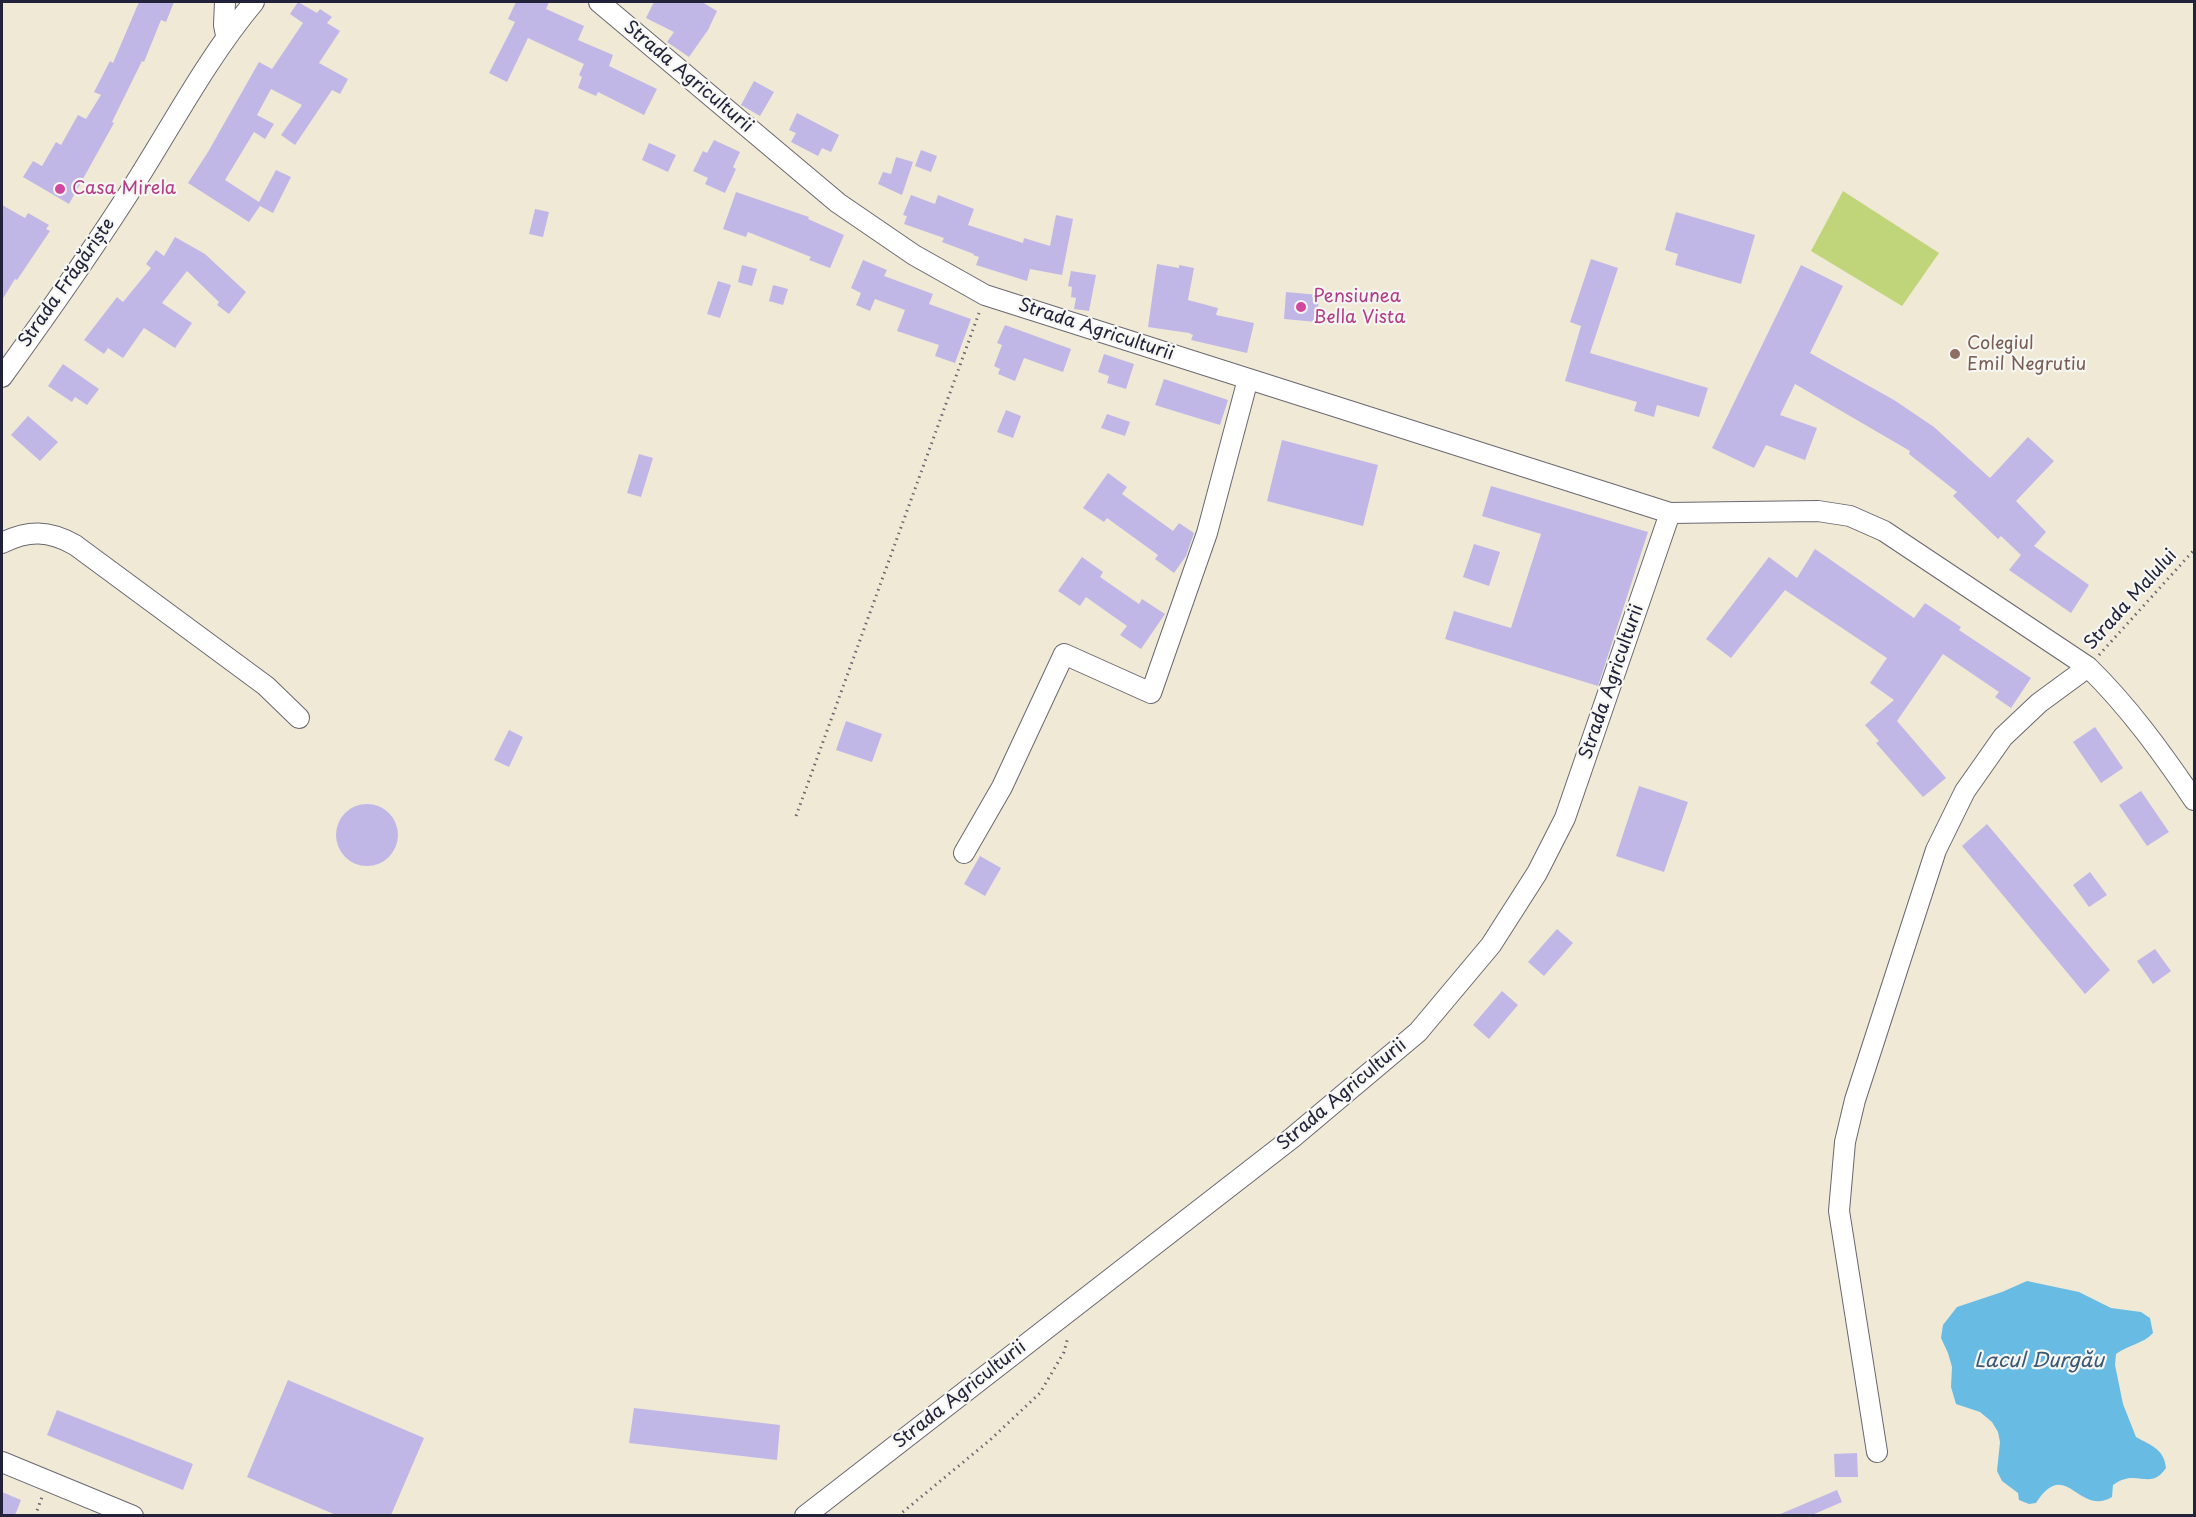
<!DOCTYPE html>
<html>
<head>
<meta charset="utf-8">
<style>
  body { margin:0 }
  #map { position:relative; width:2196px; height:1517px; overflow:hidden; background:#f0e9d5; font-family:"Playpen Sans",sans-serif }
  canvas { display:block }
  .frame { position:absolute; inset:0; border:3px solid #22223b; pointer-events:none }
</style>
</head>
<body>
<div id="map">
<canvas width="2196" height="1517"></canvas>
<div class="frame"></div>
</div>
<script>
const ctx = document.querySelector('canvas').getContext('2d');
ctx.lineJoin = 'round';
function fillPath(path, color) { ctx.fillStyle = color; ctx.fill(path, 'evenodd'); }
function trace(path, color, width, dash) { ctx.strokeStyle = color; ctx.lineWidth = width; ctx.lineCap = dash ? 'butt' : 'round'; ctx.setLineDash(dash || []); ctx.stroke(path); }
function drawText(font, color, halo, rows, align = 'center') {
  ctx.font = font + ' "Playpen Sans",sans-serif'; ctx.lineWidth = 4.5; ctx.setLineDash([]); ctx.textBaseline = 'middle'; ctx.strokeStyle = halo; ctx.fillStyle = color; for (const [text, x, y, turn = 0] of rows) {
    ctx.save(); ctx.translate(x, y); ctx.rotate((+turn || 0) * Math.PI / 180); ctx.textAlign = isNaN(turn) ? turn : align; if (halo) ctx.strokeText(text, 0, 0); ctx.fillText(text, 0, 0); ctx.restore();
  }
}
fillPath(new Path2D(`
  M1843,191l96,62 -37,53 -91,-55z`), '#c0d579');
fillPath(new Path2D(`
  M2027,1281l52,11 32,16 30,4 9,6 3,15c-10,11 -25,12 -37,21l-1,11 8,39 13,33c16,9 28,12 30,31 -16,24 -29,-1 -53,17l-1,12c-34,20 -46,-41 -76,6l-7,1 -10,-4 -1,-7 -16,-12 -5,-10 3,-29 -2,-10 -6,-10 -12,-10 -24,-8 -5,-17 1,-20 -4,-14 -7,-15 2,-13 14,-18 45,-15z`), '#68bce4');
fillPath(new Path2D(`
  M139,2h35l-8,20 -5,-2 -17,42 -2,-1 -30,61 2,1 -45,81 -46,-27 10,-16 9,5 14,-24 5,3 17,-30 8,4 15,-24 -7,-3 16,-31 3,2z
  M298,2l19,11 3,-4 12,8 -5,6 13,8 -21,32 29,16 -8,15 -8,-4 -37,55 -14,-10 21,-30 -31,-16 -14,26 17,9 -9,15 -11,-7 -29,48 34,22 17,-32 15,7 -18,36 -13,-7 -11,16 -61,-39 20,-31 51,-90 13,7 31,-46 -13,-9z
  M516,2h33l-3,7 38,17 -6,14 35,15 -4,11 48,23 -13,26 -46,-23 -2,4 -18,-8 4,-11 -3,-2 5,-11 -56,-26 -21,44 -18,-9 26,-51 -7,-3z
  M654,2h48l15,9 -9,19 -19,27 -22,-15 7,-10 -28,-14z
  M754,81l20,11 -14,24 -19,-11z
  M797,113l42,22 -8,17 -9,-4 -4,8 -27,-14 5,-9 -7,-3z
  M714,140l26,12 -7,15 3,2 -11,24 -20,-9 3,-6 -15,-7 10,-20 4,2z
  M649,143l27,12 -8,17 -26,-12z
  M921,150l16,6 -6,16 -16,-6z
  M896,157l17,5 -11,33 -24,-11 5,-12 8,2z
  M736,192l73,25 -1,2 36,16 -14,33 -21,-8 2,-3 -63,-25 -2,5 -23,-8z
  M911,195l24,9 3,-9 36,14 -6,16 55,18 1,-5 26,8 6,-31 17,4 -11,56 -32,-6 -3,12 -51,-16 3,-8 -6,-2 1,-1 -32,-12 2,-4 -40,-14 3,-8 -4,-1z
  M2,205l23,13 3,-5 21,12 -3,4 4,2 -33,49 -2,-1 -13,21z
  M535,209l14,3 -6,25 -14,-3z
  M1676,212l79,23 -14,49 -66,-19 3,-11 -13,-4z
  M175,237l30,17 41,38 -17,22 -12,-9 2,-3 -32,-31 -25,32 30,20 -17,25 -31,-20 -21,30 -15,-10 -4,6 -20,-14 33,-43 6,5 28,-34 -5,-4 10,-14 8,6z
  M1591,259l27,9 -28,85 118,35 -9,29 -42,-12 -3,12 -20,-6 3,-9 -72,-21 16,-55 -11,-4z
  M863,260l24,10 -3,6 49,18 -4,10 42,15 -16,44 -20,-7 4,-11 -42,-14 8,-21 -30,-11 -5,12 -14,-6 5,-12 -10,-5z
  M1157,264l22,4v-3l15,3 -6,32 30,8 -2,7 38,8 -7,30 -56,-13 2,-5 -4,-2 -41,-6z
  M742,265l15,4 -5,17 -14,-4z
  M1801,265l42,21 -33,67 84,47 40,27 56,51 38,-41 26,24 -38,40 30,31 -12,14 55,39 -18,28 -62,-43 12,-15 -20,-19 -3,3 -45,-43 4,-4 -48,-38 1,-3 -115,-67 -15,31 37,13 -12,32 -39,-15 -12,23 -42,-20z
  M1071,271l25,4 -7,36 -15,-2 2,-11 -5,-1 1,-10 -4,-1z
  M718,281l13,4 -11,33 -13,-4z
  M773,285l15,4 -5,16 -14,-4z
  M1286,292l33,3 -2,27 -33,-3z
  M1005,325l66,24 -8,23 -39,-14 -9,23 -17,-7 2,-5 -6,-3 8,-21 -5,-2z
  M1104,354l30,10 -8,25 -19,-6 2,-7 -11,-4z
  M63,364l36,25 -12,16 -12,-8 -3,5 -24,-16z
  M1164,379l64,21 -8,25 -65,-20z
  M1006,410l15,6 -8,22 -16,-6z
  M1107,414l23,8 -5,14 -24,-8z
  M28,416l30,26 -18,19 -29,-26z
  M1282,440l96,25 -15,61 -96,-25z
  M639,454l14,4 -12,39 -14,-4z
  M1108,473l19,14 -5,7 51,37 6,-8 15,10 -8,23 -12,17 -19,-14 3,-4 -51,-37 -3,4 -21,-14z
  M1491,486l157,46 -50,154 -153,-47 9,-28 57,17 30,-94 -59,-18z
  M1474,544l26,8 -11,34 -26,-9z
  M1815,549l99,69 11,-15 36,24 -2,3 72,48 -20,30 -16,-11 4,-5 -56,-38 -46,67 49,57 -23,19 -47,-54 3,-2 -14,-16 29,-25 -24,-17 17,-25 -102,-68 -54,68 -25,-19 63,-82 28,21z
  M1082,557l21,15 -3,5 39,27 3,-5 23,15 -24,35 -21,-14 7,-9 -41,-29 -6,9 -22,-15z
  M846,721l36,13 -10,28 -36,-12z
  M2095,727l28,41 -22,15 -28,-41z
  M509,730l14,7 -14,30 -15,-7z
  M1639,786l49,16 -24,70 -48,-16z
  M2141,791l28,41 -22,14 -28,-41z
  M336 835a31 31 0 1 1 62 0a31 31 0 1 1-62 0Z
  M1987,824l123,146 -25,24 -123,-148z
  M980,856l21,12 -16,28 -21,-12z
  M2090,872l17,23 -18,12 -16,-22z
  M1557,929l16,14 -29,33 -16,-14z
  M2155,949l16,22 -18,13 -16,-23z
  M1502,991l16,14 -29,34 -16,-14z
  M288,1380l136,58 -33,77h-55l-89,-38z
  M634,1408l146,17 -3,35 -148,-17z
  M57,1410l136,54 -10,26 -136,-55z
  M1857,1453l1,24h-23l-1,-23z
  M1837,1490l5,12 -30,13h-34z
  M2,1492l19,8 -6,15h-13z`), '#c1b7e7');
const minor = new Path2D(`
  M225,2l-1,23 2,10
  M599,2l239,201 76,52 71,40 685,218 148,-2 32,5 34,15 204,136c41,40 74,86 106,133
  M2,377c47,-65 94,-131 137,-200 37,-59 70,-121 115,-175
  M2,543c26,-13 47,-13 73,2l191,141 33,32
  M964,853l38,-66 62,-133 87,39 56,-160 41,-154
  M1877,1452l-38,-241 6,-69 10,-42 81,-250 29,-59 38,-54 36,-34 49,-36
  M2,1462l131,54
  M805,1516l487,-378 126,-106 73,-87 46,-72 28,-55 105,-305`);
trace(minor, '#6a6871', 22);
trace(new Path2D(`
  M2099,655l95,-105
  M796,816l183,-503
  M35,1516l7,-19
  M898,1516l92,-76 50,-47 24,-41 4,-15`), '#6a6871', 3, [1.5, 4.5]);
trace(minor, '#fff', 20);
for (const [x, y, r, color] of [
  [60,189,6,"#d1479c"],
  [1301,307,6,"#d1479c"],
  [1955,354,6,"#8d6e63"]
]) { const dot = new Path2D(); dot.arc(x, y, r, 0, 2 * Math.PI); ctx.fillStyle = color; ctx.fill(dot); trace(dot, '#f6f6f2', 2); }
drawText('18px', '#22223b', '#f6f6f2', [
  ["Strada Agriculturii",688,77,40],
  ["Strada Frăgăriște",67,283,-55],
  ["Strada Agriculturii",1096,330,18],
  ["Strada Malului",2131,600,-48],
  ["Strada Agriculturii",1612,682,-71],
  ["Strada Agriculturii",1342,1095,-40],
  ["Strada Agriculturii",960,1395,-38]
]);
drawText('18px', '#b23c85', '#f6f6f2', [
  ["Casa Mirela",72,189],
  ["Pensiunea",1313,297],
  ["Bella Vista",1313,318]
], 'left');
drawText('18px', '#785e54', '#f6f6f2', [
  ["Colegiul",1967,344],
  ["Emil Negrutiu",1967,365]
], 'left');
drawText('italic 20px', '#3a5876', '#f6f6f2', [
  ["Lacul Durgău",2039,1361]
]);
</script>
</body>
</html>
